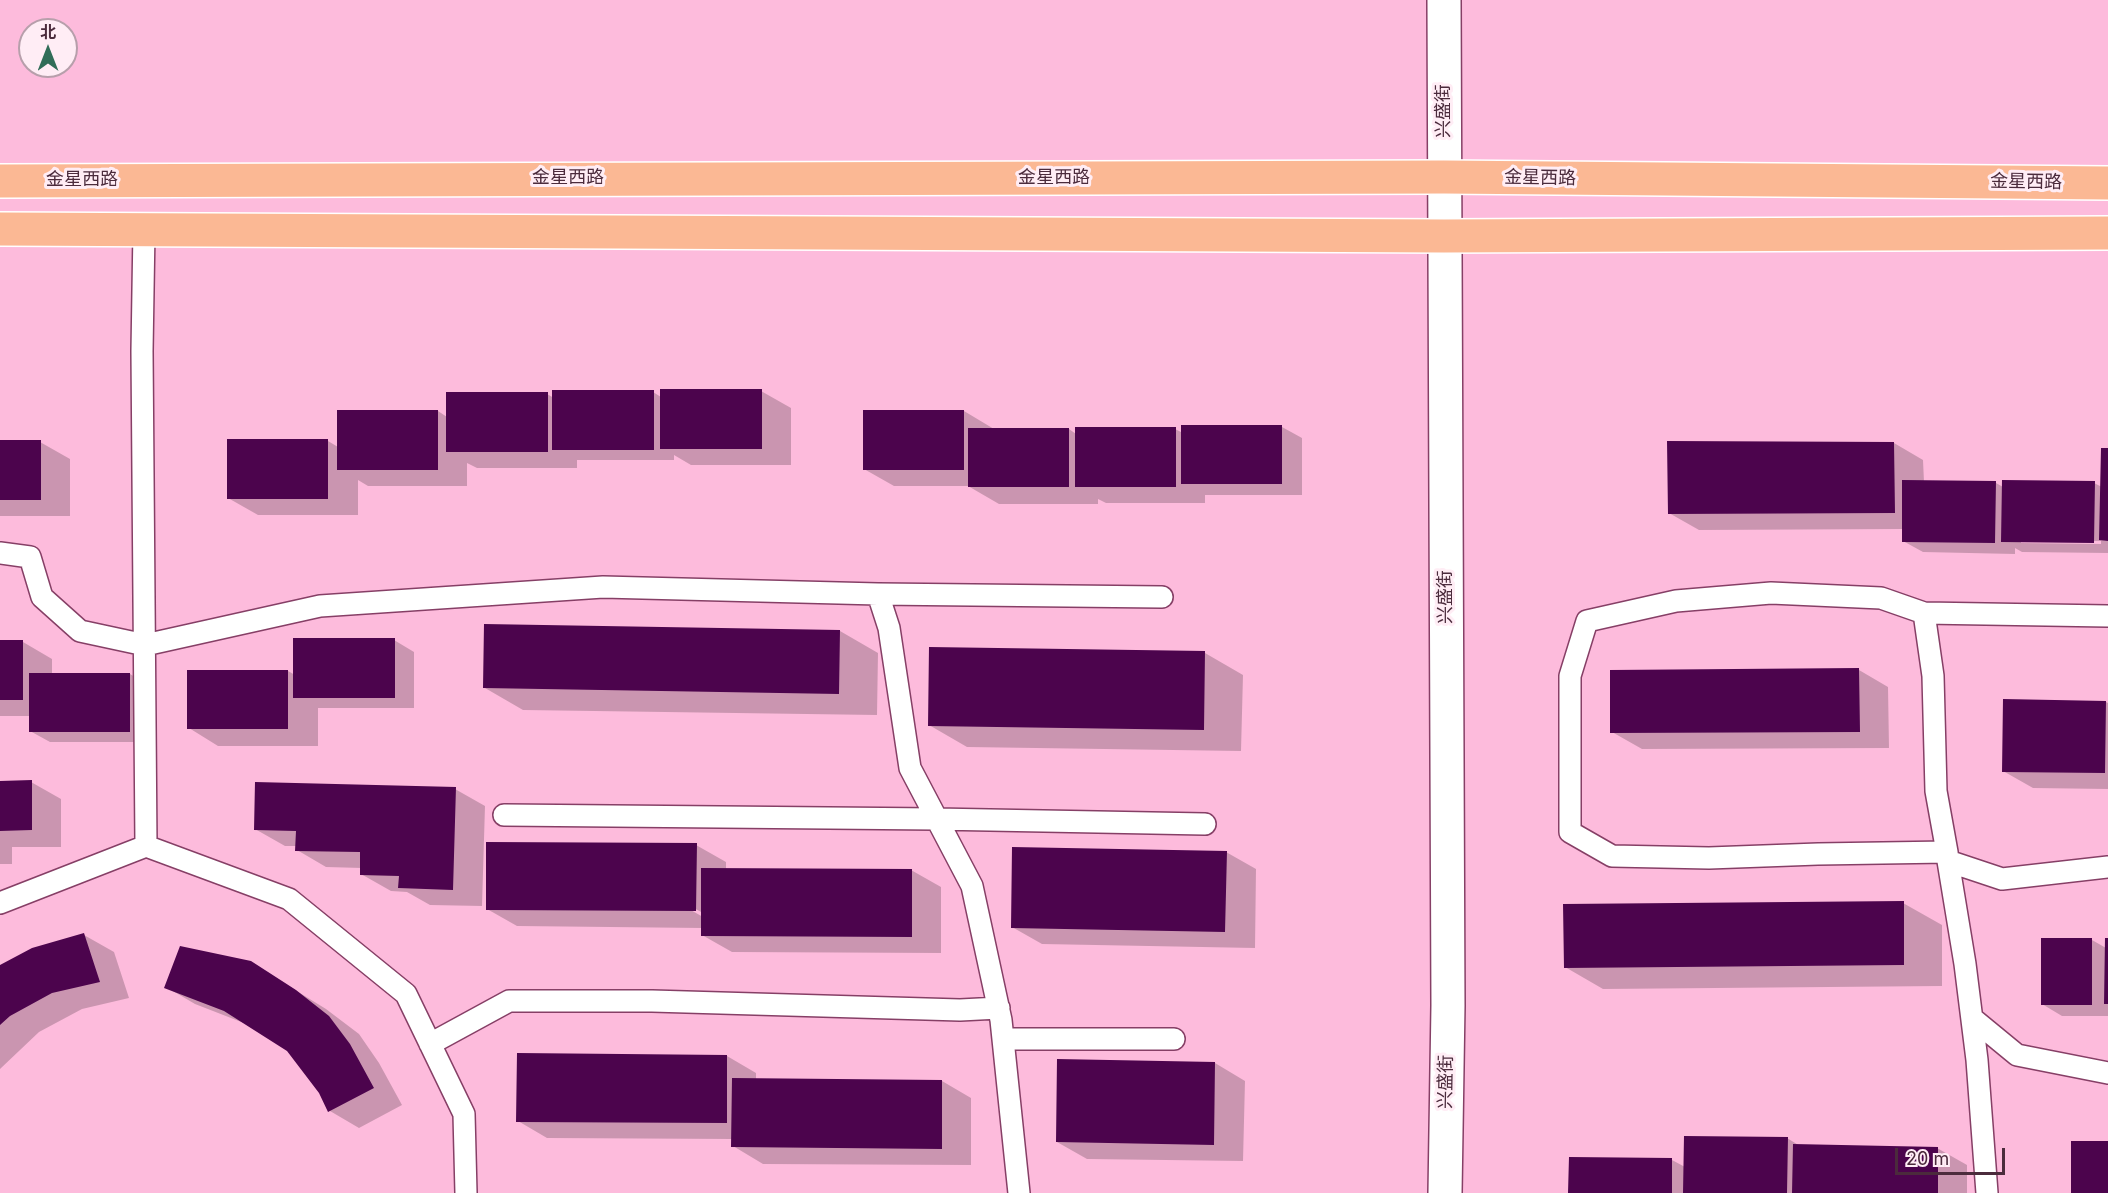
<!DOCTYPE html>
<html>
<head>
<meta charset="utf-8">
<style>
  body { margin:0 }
  #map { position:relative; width:2108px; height:1193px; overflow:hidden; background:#fdbbdc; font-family:Inter,"Noto Sans SC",sans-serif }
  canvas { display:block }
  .north { position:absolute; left:18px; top:18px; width:60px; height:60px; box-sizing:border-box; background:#ffedf5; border:2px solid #b79fab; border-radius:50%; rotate:0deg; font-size:16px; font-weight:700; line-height:24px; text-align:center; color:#4b2b3c }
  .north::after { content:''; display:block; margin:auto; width:21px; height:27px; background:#316d58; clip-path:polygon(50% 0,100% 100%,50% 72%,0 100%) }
  .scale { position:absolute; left:1895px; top:1148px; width:110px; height:27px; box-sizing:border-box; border:3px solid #4b2b3c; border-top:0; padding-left:8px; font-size:18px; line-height:21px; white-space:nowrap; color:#4b2b3c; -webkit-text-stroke:4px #ffedf5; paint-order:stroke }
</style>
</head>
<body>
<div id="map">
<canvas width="2108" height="1193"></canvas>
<div class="north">北</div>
<div class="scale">20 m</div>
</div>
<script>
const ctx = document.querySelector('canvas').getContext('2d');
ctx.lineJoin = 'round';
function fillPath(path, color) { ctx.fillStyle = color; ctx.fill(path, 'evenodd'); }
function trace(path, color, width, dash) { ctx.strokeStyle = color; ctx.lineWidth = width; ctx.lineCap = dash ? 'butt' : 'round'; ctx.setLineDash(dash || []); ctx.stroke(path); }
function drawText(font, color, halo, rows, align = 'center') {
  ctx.font = font + ' Inter,"Noto Sans SC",sans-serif'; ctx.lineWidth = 6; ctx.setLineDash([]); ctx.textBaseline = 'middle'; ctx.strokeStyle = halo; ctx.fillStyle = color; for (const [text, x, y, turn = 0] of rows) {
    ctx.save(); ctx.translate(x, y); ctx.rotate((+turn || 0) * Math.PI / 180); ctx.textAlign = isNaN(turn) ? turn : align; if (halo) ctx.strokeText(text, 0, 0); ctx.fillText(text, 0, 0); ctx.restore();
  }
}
fillPath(new Path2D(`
  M761,391l30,17v57h-100l-17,-10v5h-97v8h-100l-10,-5v23h-99l-10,-6v35h-100l-30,-17v-57h100l10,6 100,-36 9,6 100,-23 7,4 99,-6 8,5z
  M964,411l30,18h75l7,5 99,-5 8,4 99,-6 20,11v57h-97v8h-99l-8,-4v5h-99l-31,-18h-74l-30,-17z
  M0,442h40l30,17v57h-70z
  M1894,443l29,17 1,22 72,1 7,4 91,-4 8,4 6,-38v104l-86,-1 -7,-4v6l-92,-2 -20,-11v-12l-204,1 -30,-17zM2021,540l80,1v3l-80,-1z
  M840,631l38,22 -1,62 -354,-5 -38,-22z
  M394,640l20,12v56h-96v38h-100l-29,-18v-57h99l7,4z
  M0,642h23l29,17v15h78l20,12v56h-100l-20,-11v-15h-30z
  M1205,653l38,22 -2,76 -274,-4 -38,-22z
  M1859,670l29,17 1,61 -247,1 -30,-17z
  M2106,702l2,1v86l-75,-1 -30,-17z
  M0,782h31l30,17v48h-49v17h-12z
  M455,789l30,17 -3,100 -52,-1 -23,-13 -16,-1 -30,-17 1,-6 -36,-1 -29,-17v-4h-12l-30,-17z
  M696,845l30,17v7l185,1 30,17v66l-209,-1 -30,-17v-7l-185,-2 -30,-17zM690,906l13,7v4l-14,-8z
  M1226,852l30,17 -1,79 -213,-4 -30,-17z
  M1903,903l39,22v61l-339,3 -38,-22z
  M84,935l30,17 15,46 -47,11 -43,23 -39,37v-102z
  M2108,939v77h-46l-20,-12v-64h50l14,8z
  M251,963l75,46 33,25 20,29 23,42 -43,23 -29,-17 -10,-19 -32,-42 -39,-25 -54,-21 -29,-17z
  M727,1056l29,17v7l186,1 29,17v67l-208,-1 -30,-18v-7l-186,-1 -29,-17z
  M1215,1063l30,18 -2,80 -156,-2 -30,-17z
  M1787,1138l13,8 137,2 30,17v28h-397v-34l102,1 13,7z`), '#0003');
fillPath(new Path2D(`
  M660,389h102v60h-102z
  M552,390h102v60h-102z
  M446,392h102v60h-102z
  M337,410h101v60h-101z
  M863,410h101v60h-101z
  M1181,425h101v59h-101z
  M1075,427h101v60h-101z
  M968,428h101v59h-101z
  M227,439h101v60h-101z
  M0,440h41v60h-41z
  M1667,441l227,1 1,71 -227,1z
  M2101,448h7v93l-9,-1z
  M1902,480l94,1 -1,62 -93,-1z
  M2002,480l93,1 -1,62 -93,-1z
  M484,624l356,6 -1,64 -356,-6z
  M293,638h102v60h-102z
  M0,640h23v60h-23z
  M929,647l276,4 -1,79 -276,-4z
  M1859,668l1,64 -250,1v-63z
  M187,670h101v59h-101z
  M29,673h101v59h-101z
  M2003,699l103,2 -1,72 -103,-1z
  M32,780v50l-32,1v-50z
  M255,782l201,5 -3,103 -55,-2 1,-12 -39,-1v-23l-65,-1 1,-20 -42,-1z
  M486,842l211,1 -1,68 -210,-1z
  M1012,847l215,4 -2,81 -214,-4z
  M701,868l211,1v68l-211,-1z
  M1904,901v64l-340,3 -1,-64z
  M84,933l16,49 -48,11 -42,23 -10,9v-60l32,-17z
  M2041,938h51v67h-51z
  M2105,938h3v66h-4z
  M180,946l71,15 45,29 33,26 21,28 24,44 -46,24 -9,-19 -32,-42 -63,-40 -60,-23z
  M517,1053l210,2v68l-211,-1z
  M1057,1059l158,3 -1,83 -158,-3z
  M732,1078l210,2v69l-211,-2z
  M1684,1136l104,1 -1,56h-104z
  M2071,1141h37v52h-37z
  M1793,1144l145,3v46h-146z
  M1569,1157l103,1v35h-104z`), '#4c044d');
const lane = new Path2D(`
  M144,230l-2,121 4,495 143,53 117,95 58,120 2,79
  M0,553l30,4 12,40 38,34 65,14 175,-39 283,-19 275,7 284,3
  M878,594l11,34 21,140 62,118 29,134 18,173
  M1924,613l184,3
  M504,815l432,4 269,5
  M1947,852l-129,2 -109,4 -97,-2 -42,-24v-156l17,-55 89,-20 95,-8 110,5 43,15 9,63 3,115 11,61 1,9 54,18 106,-12
  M1948,861l17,103 12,96 10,133
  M0,903l146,-57
  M1972,1018l45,37 91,18
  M1003,1039h171
  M430,1044l79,-43h143l308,9 39,-2`);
const secondary = new Path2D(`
  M1444,0l4,1005 -3,188`);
const primary = new Path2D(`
  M0,181l1444,-4 664,6
  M0,229l1444,7 664,-3`);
trace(lane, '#863f66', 24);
trace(secondary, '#863f66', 36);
trace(primary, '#fff', 36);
trace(lane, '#fff', 21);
trace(secondary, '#fff', 33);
trace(primary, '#fbb894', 33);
drawText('18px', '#4b2b3c', '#ffedf5', [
  ["兴盛街",1444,111,-90],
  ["金星西路",568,178],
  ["金星西路",1054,178],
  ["金星西路",1540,178,1],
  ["金星西路",82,180],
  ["金星西路",2026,182,1],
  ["兴盛街",1446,597,-90],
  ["兴盛街",1446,1082,-89]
]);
</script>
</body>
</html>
